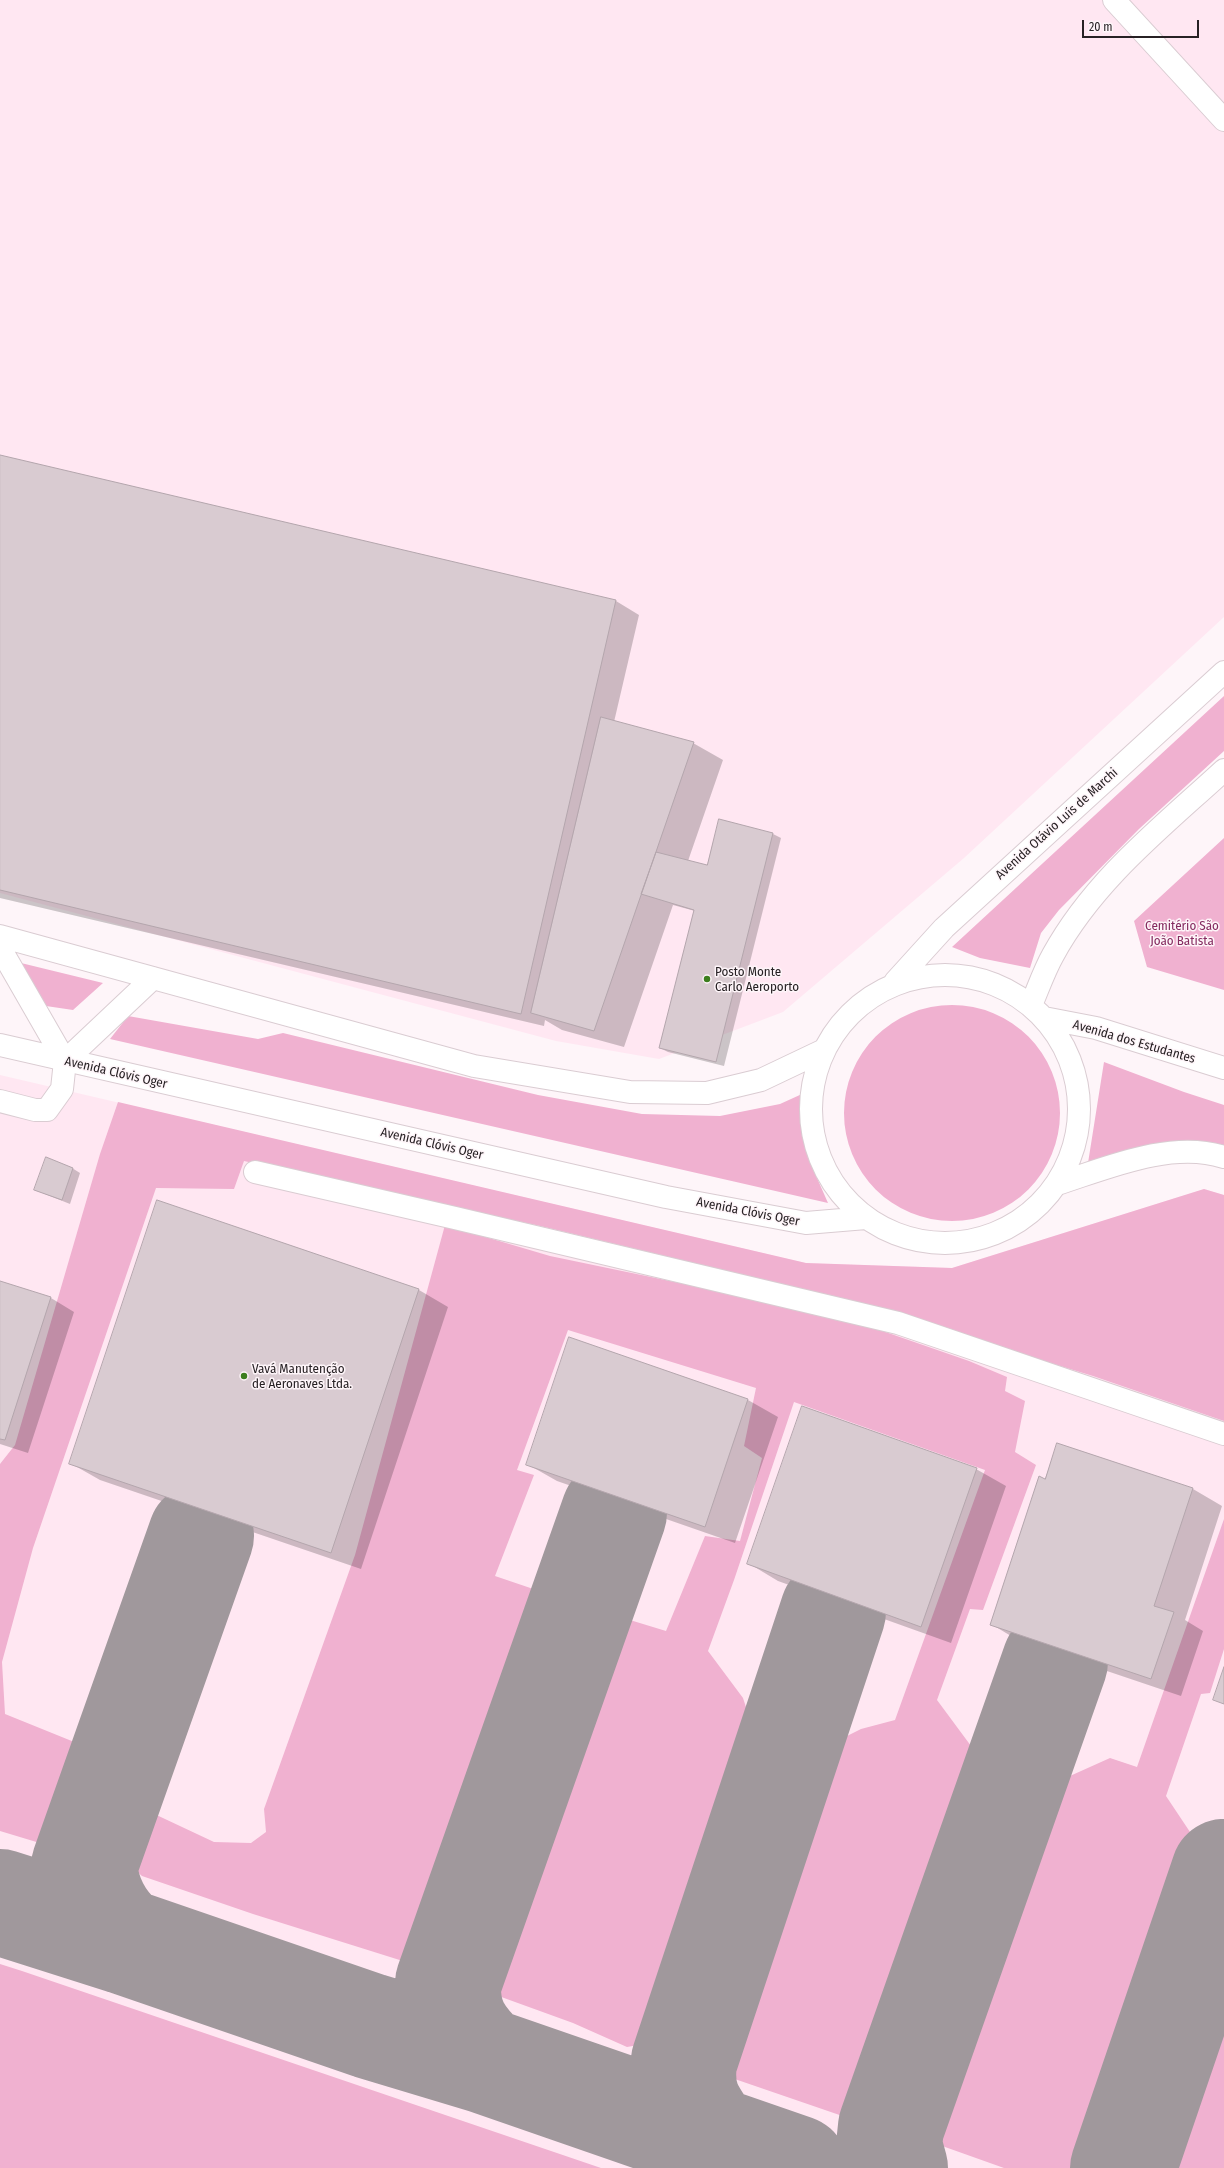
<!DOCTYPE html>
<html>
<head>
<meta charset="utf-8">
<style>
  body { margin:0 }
  #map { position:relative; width:1224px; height:2168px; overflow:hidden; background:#fef5f9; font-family:"Fira Sans Condensed",sans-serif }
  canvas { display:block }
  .scale { position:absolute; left:1082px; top:20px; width:117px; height:18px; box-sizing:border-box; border:2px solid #272124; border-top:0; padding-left:5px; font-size:12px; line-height:14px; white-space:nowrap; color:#272124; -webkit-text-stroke:3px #fef5f9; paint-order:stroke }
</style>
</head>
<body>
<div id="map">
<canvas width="1224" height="2168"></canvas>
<div class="scale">20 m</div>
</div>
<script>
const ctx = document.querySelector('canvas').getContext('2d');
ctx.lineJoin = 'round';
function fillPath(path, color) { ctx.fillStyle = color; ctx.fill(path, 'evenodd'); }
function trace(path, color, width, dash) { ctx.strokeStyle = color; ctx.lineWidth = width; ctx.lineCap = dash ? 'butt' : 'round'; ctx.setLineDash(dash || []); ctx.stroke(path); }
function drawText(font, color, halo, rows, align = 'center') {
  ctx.font = font + ' "Fira Sans Condensed",sans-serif'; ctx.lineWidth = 3; ctx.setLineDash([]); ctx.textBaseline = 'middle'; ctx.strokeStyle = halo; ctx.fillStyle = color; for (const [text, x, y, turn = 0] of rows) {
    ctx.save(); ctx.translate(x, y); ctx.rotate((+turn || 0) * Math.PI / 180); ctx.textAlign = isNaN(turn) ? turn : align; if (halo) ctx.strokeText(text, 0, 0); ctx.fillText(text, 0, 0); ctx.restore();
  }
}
fillPath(new Path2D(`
  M0,0h1224v617l-260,241 -181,154 -124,47 -103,-18 -556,-148z
  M0,1075l806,188 146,5 252,-79 20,6v973h-1224z`), '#ffe7f2');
fillPath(new Path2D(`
  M1224,696v55l-85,78 -80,81 -18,23 -11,35 -50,-10 -28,-11z
  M1224,838v152l-77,-23 -13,-46z
  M21,963l82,20 -30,27 -27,-4z
  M844 1113a108 108 0 1 1 216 0a108 108 0 1 1-216 0Z
  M128,1016l130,23 25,-6 255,62 104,19 78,2 60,-12 22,-10v42l8,26 18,41 -718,-164z
  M1104,1062l80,30 40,13v45l-136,13z
  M118,1102l688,161 146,5 252,-79 20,6v226l-131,-45 -266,-81 -287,-69 -296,-65 -10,28 -78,-1 -123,360 -31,114 3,52 89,36 -14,58 -8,23 -19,16 -53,-16v-367l15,-19 85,-291z
  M445,1225l105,31 149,31 172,40 98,34 38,16 -2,14 20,10 -10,51 21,13 -53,145 -13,-1 -33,91 54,73 -111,312 -7,23 -16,13 -131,-45 -10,-15 -5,-18 99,-278 21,-21 30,-15 34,-9 90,-250 -191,-68 -60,178 -26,71 35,47 17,52 -91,279 -19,14 -23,4 -54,-24 -80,-29 -13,-16 2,-21 70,-187 55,-157 59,18 39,-95 35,5 22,-83 -18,-12 12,-58 -188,-58 -51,140 17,5 -39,101 56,19 -4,39 -107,298c-9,20 -13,25 -34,30l-153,-48 -111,-38 -10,-9 -2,-20 18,-36 66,31 37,1 15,-11 -2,-23 91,-254z
  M1224,1519v130l-14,44 -9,1 -35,102 38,57 -108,315h-92l-73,-26 -9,-13 119,-340 69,-31 27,9z
  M1224,1932v236h-79z
  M0,1964l22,7 579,197h-601z`), '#f0b1d0');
fillPath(new Path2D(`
  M0,456l616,145 23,14 -25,107 79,21 30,17 -35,101 20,5 11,-46 54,14 8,4 -57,228 -56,-14 -8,-4 35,-137 -22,-6 -49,142 -62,-17 -17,-10 -1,6 -544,-128z
  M72,1168l8,5 -10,31 -35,-14z
  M158,1201l261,89 29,17 -87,262 -261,-89 -30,-17z
  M0,1282l51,16 23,14 -46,141 -28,-9z
  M570,1338l178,62 30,17 -43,126 -178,-62 -30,-17z
  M1058,1444l135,45 29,17 -37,114 18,11 -22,65 -160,-54 -30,-18z
  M976,1469l30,17 -55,157 -173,-62 -30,-18z`), '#0003');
trace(new Path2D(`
  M0,1902l123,39 247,85 113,34 312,108
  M123,1941c-23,-19 -36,-45 -39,-75l117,-330
  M483,2060c-24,-24 -36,-41 -35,-77l166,-470
  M711,2140c-20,-28 -31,-42 -27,-79l149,-449
  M895,2168l-6,-22 2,-19 164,-465
  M1123,2168l101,-296`), '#a0989c', 106);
const building = new Path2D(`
  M0,455l616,145 -95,414 -521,-124z
  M601,717l93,25 -100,289 -63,-18z
  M719,819l54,14 -57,229 -57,-14 35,-138 -53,-16 15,-42 51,13z
  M46,1157l27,11 -11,32 -28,-10z
  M157,1200l262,89 -88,264 -262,-89z
  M0,1281l51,16 -46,143 -5,-1z
  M569,1337l179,62 -43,128 -179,-62z
  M802,1406l175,62 -56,159 -174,-63z
  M1057,1443l136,45 -39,118 20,6 -23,67 -161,-54 49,-149 6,3z
  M1224,1667v37l-11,-4z`);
fillPath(building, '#d9cbd1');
trace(building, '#b4a6ad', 1);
const minor = new Path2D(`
  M1114,0l110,120
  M0,1101l35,9h12l15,-21 3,-28
  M255,1172l200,46 443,105 326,111`);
const major = new Path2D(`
  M0,936l474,130 156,26 77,1 54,-13 61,-29
  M0,948l65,113
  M811 1109a134 134 0 1 1 268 0a134 134 0 1 1-268 0Z
  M895,982l49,-54 280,-256
  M1031,1005c7,-16 13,-34 22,-50 41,-75 109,-128 171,-185
  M1044,1018l52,10 128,40
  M0,1045l666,152 140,26 60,-5
  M65,1061l88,-83
  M1057,1184c50,-16 114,-44 167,-27`);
trace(minor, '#daccd2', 24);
trace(major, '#daccd2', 24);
trace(minor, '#fff', 22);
trace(major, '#fff', 22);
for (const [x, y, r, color] of [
  [707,979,4,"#3c7e1e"],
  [244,1376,4,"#3c7e1e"]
]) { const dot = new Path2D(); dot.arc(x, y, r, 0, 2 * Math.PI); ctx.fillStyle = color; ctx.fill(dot); trace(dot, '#fef5f9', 1.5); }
drawText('13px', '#272124', '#fef5f9', [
  ["Avenida Otávio Luís de Marchi",1057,824,-42],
  ["Avenida dos Estudantes",1134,1042,16],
  ["Avenida Clóvis Oger",116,1073,13],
  ["Avenida Clóvis Oger",432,1144,13],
  ["Avenida Clóvis Oger",748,1212,11]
]);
drawText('13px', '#852b60', '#fef5f9', [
  ["Cemitério São",1182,926],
  ["João Batista",1182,941]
]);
drawText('13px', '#272124', '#fef5f9', [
  ["Posto Monte",715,972],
  ["Carlo Aeroporto",715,987],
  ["Vavá Manutenção",252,1369],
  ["de Aeronaves Ltda.",252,1384]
], 'left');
</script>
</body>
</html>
